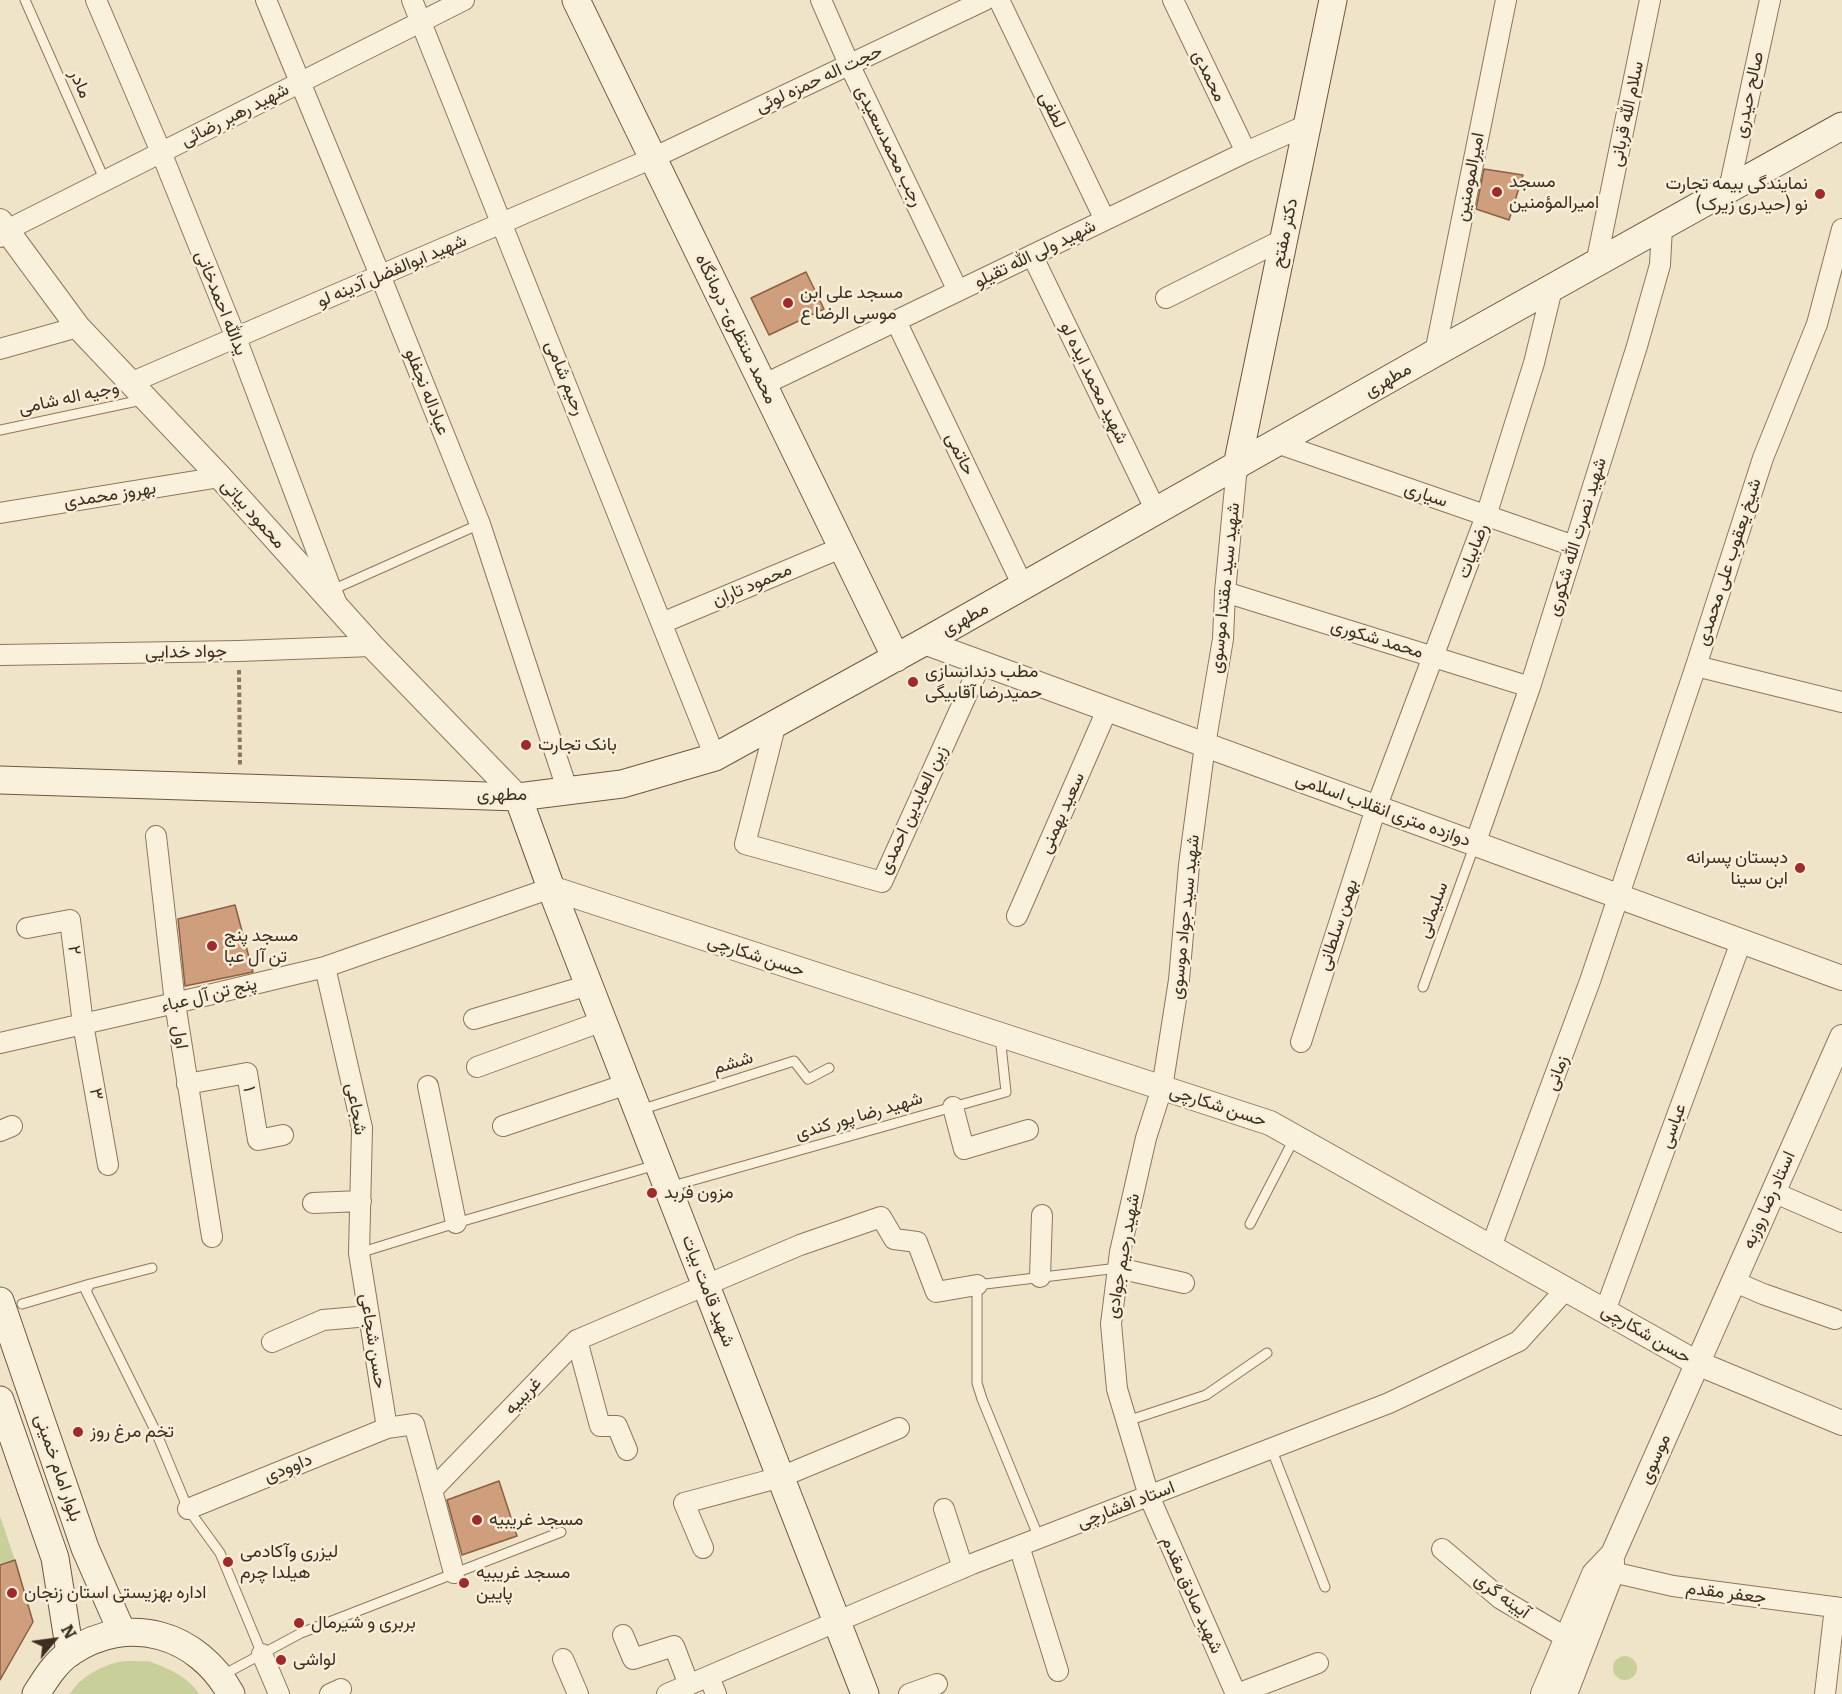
<!DOCTYPE html>
<html>
<head>
<meta charset="utf-8">
<style>
  body { margin:0 }
  #map { position:relative; width:1842px; height:1694px; overflow:hidden; background:#f0e4c8; font-family:Literata,serif }
  canvas { display:block }
  .north { position:absolute; left:24px; top:1610px; width:60px; height:60px; -webkit-text-stroke:4px #f7eed8; paint-order:stroke; rotate:61deg; font-size:16px; font-weight:700; line-height:24px; text-align:center; color:#3d2e20 }
  .north::after { content:''; display:block; margin:auto; width:21px; height:27px; background:#3d2e20; clip-path:polygon(50% 0,100% 100%,50% 72%,0 100%) }
</style>
</head>
<body>
<div id="map">
<canvas width="1842" height="1694"></canvas>
<div class="north">N</div>
</div>
<script>
const ctx = document.querySelector('canvas').getContext('2d');
ctx.lineJoin = 'round';
function fillPath(path, color) { ctx.fillStyle = color; ctx.fill(path, 'evenodd'); }
function trace(path, color, width, dash) { ctx.strokeStyle = color; ctx.lineWidth = width; ctx.lineCap = dash ? 'butt' : 'round'; ctx.setLineDash(dash || []); ctx.stroke(path); }
function drawText(font, color, halo, rows, align = 'center') {
  ctx.font = font + ' Literata,Vazirmatn,serif'; ctx.lineWidth = 5; ctx.setLineDash([]); ctx.textBaseline = 'middle'; ctx.strokeStyle = halo; ctx.fillStyle = color; for (const [text, x, y, turn = 0] of rows) {
    ctx.save(); ctx.translate(x, y); ctx.rotate((+turn || 0) * Math.PI / 180); ctx.textAlign = isNaN(turn) ? turn : align; if (halo) ctx.strokeText(text, 0, 0); ctx.fillText(text, 0, 0); ctx.restore();
  }
}
fillPath(new Path2D(`
  M0,1516l15,44 -15,5z
  M1613 1668a12 12 0 1 1 24 0a12 12 0 1 1-24 0Z
  M148,1661c19,7 40,15 51,33h-129c10,-17 30,-27 48,-32 10,-2 21,0 30,-1z`), '#c9cf9b');
const building = new Path2D(`
  M1484,169l39,6 -14,45 -33,-11z
  M806,272l18,37 -55,26 -18,-37z
  M235,905l18,67 -68,14 -7,-67z
  M499,1481l18,55 -55,19 -15,-55z
  M15,1560l18,62 -33,58v-115z`);
fillPath(building, '#cf9f7d');
trace(building, '#8d5f41', 1.5);
const service = new Path2D(`
  M25,0l80,181
  M0,430l142,-30
  M332,590l148,-66
  M1423,987l52,-143
  M640,1110l154,-49 14,18 21,-11
  M669,1187l337,-95 -6,-56
  M1250,1224l44,-85
  M359,1253l97,-30 200,-58
  M152,1268l-62,16 -4,7 70,141 32,77 32,44 42,101
  M22,1304l68,-20
  M1127,1421l79,-26 61,-42
  M1271,1448l54,139
  M1039,1538l-57,-139 -5,-16v-98l141,-17
  M221,1676l80,-43 260,-101`);
const minor = new Path2D(`
  M96,0l65,152 75,186 100,264
  M266,0l114,275 100,249 88,268
  M412,0l303,757
  M821,0l28,64 109,227
  M999,0l106,220
  M1173,0l73,152
  M1729,189l41,-189
  M0,237l7,-7 457,-230
  M1032,255l124,256
  M1596,264l54,-264
  M1166,298l118,-59
  M896,321l127,265
  M0,349l78,-22
  M1435,353l71,-353
  M130,383l523,-225 332,-158
  M763,385l483,-233 61,-27
  M1277,443l297,103
  M0,513l220,-36
  M1225,592l305,95
  M662,623l181,-76
  M0,655l239,-4 133,-5
  M1696,666l146,36
  M776,723l-31,121 137,38 99,-219
  M156,836l19,167 37,234
  M1475,844l55,-157 107,-341 23,-81 2,-38
  M1017,916l90,-206
  M27,928l43,-8 13,104 25,141
  M325,967l37,161 -3,125 28,175
  M474,1019l115,-34
  M1301,1042l75,-234 110,-292 48,-153 18,-74
  M0,1043l175,-40 150,-36 226,-79
  M477,1067l126,-46
  M187,1084l60,-11 11,67 25,-5
  M428,1086l28,137
  M953,1107l11,42 64,-19
  M503,1126l124,-42
  M0,1131l12,-5
  M1773,1192l69,30
  M313,1203l48,-2
  M1491,1247l99,-266 106,-315 67,-208 54,-134 25,-95
  M1118,1268l66,15
  M1040,1277l2,-62
  M1733,1281l30,13 72,25
  M1605,1311l136,-369
  M577,1340l23,86h17l10,24
  M272,1342l51,-22 46,-4
  M188,1509l199,-81 27,-4 18,66
  M944,1509l19,59
  M1019,1546l39,125
  M703,1548l-19,-45 97,-26 118,-49
  M1442,1549l59,50 64,38
  M1612,1572l61,14 169,22
  M454,1573l-22,-83 145,-150 223,-95 81,-28 13,22 23,3 19,50 41,-7
  M623,1635l10,24 41,-13 15,39
  M262,1654l17,40
  M563,1659l15,35
  M709,1677l7,17
  M330,1694l11,-5
  M667,1694l305,-130 417,-161 130,-62 47,-52
  M909,1694l28,-10
  M1236,1694l-87,-198 -32,-107 -6,-65 9,-72 26,-114 16,-50 17,-108 10,-115 16,-120 18,-106 2,-47 12,-126
  M1237,1694l81,-31
  M1825,1694l10,-87`);
const tertiary = new Path2D(`
  M0,221l78,106 142,150 152,169 146,151
  M924,642l918,336
  M551,888l719,235 427,240 145,60
  M1543,1694l51,-120 19,-20 229,-517
  M1565,1694l47,-122v-10`);
const secondary = new Path2D(`
  M576,0l320,658
  M1237,466l96,-466
  M0,780l518,17 104,-13 93,-27 209,-115 511,-289 407,-227
  M518,797l33,91 314,806
  M0,1301l85,247 37,84
  M0,1400l55,158 15,95
  M36,1694c10,-16 20,-32 35,-42 58,-39 127,-18 160,42`);
trace(service, '#8d765c', 11);
trace(minor, '#8d765c', 22);
trace(tertiary, '#8d765c', 26);
trace(secondary, '#6f573f', 29);
trace(new Path2D(`
  M239,670l1,97`), '#8d765c', 4, [4.5, 3]);
trace(service, '#faf1dc', 9);
trace(minor, '#faf1dc', 20);
trace(tertiary, '#faf1dc', 24);
trace(secondary, '#faf1dc', 27);
for (const [x, y, r, color] of [
  [1497,192,6,"#9e2a2b"],
  [1820,194,6,"#9e2a2b"],
  [788,303,6,"#9e2a2b"],
  [913,682,6,"#9e2a2b"],
  [526,745,6,"#9e2a2b"],
  [1800,868,6,"#9e2a2b"],
  [212,946,6,"#9e2a2b"],
  [652,1193,6,"#9e2a2b"],
  [78,1432,6,"#9e2a2b"],
  [477,1520,6,"#9e2a2b"],
  [228,1562,6,"#9e2a2b"],
  [464,1583,6,"#9e2a2b"],
  [12,1593,6,"#9e2a2b"],
  [299,1623,6,"#9e2a2b"],
  [281,1660,6,"#9e2a2b"]
]) { const dot = new Path2D(); dot.arc(x, y, r, 0, 2 * Math.PI); ctx.fillStyle = color; ctx.fill(dot); trace(dot, '#f7eed8', 2); }
drawText('18px', '#3d2e20', '#f7eed8', [
  ["محمدی",1209,76,64],
  ["حجت اله حمزه لوئی",819,79,-25],
  ["مادر",80,84,66],
  ["صالح حیدری",1749,95,-78],
  ["لطفی",1052,110,64],
  ["سلام الله قربانی",1627,114,-78],
  ["شهید رهبر رضائی",235,115,-27],
  ["رجب محمدسعیدی",889,146,64],
  ["امیرالمومنین",1470,177,-79],
  ["دکتر مفتح",1285,233,-78],
  ["شهید ولی الله تقیلو",1035,254,-26],
  ["شهید ابوالفضل آدینه لو",392,271,-23],
  ["یدالله احمدخانی",221,303,68],
  ["محمد منتظری- درمانگاه",736,329,64],
  ["رحیم شامی",565,378,68],
  ["مطهری",1388,380,-30],
  ["شهید محمد ایده لو",1094,383,64],
  ["عباداله نجفلو",427,392,68],
  ["وجیه اله شامی",69,398,-12],
  ["حاتمی",960,454,64],
  ["بهروز محمدی",110,495,-9],
  ["سیاری",1426,495,19],
  ["محمود بیاتی",253,514,48],
  ["شهید نصرت الله شکوری",1577,537,-73],
  ["رضابیات",1473,551,-69],
  ["شیخ یعقوب علی محمدی",1729,562,-72],
  ["محمود تاران",752,585,-23],
  ["شهید سید مقتدا موسوی",1225,588,-84],
  ["مطهری",965,619,-29],
  ["محمد شکوری",1377,639,17],
  ["جواد خدایی",186,652,-1],
  ["مطهری",502,795],
  ["زین العابدین احمدی",913,810,-65],
  ["دوازده متری انقلاب اسلامی",1383,810,20],
  ["سعید بهمنی",1062,813,-66],
  ["سلیمانی",1433,910,-70],
  ["شهید سید جواد موسوی",1185,917,-84],
  ["بهمن سلطانی",1338,925,-72],
  ["۲",74,950,83],
  ["حسن شکارچی",756,956,18],
  ["پنج تن آل عباء",209,995,-14],
  ["اول",180,1037,81],
  ["ششم",733,1063,-17],
  ["زمانی",1557,1073,-70],
  ["۱",249,1089,80],
  ["۳",96,1094,80],
  ["حسن شکارچی",1218,1106,18],
  ["شجاعی",356,1109,80],
  ["شهید رضا پور کندی",859,1116,-16],
  ["عباسی",1673,1126,-70],
  ["استاد رضا روزبه",1769,1200,-66],
  ["شهید رحیم جوادی",1123,1256,-80],
  ["شهید قامت بیات",708,1291,69],
  ["حسن شکارچی",1646,1334,30],
  ["حسن شجاعی",373,1341,81],
  ["غریبیه",523,1396,-46],
  ["موسوی",1655,1459,-66],
  ["بلوار امام خمینی",58,1468,71],
  ["داوودی",288,1468,-22],
  ["استاد افشارچی",1126,1505,-21],
  ["جعفر مقدم",1726,1593,7],
  ["شهید صادق مقدم",1192,1595,66],
  ["آیینه گری",1502,1596,36]
]);
drawText('18px', '#3d2e20', '#f7eed8', [
  ["مسجد",1509,182],
  ["امیرالمؤمنین",1509,203],
  ["نمایندگی بیمه تجارت",1808,184,"right"],
  ["نو (حیدری زیرک)",1808,205,"right"],
  ["مسجد علی ابن",800,293],
  ["موسی الرضا ع",800,314],
  ["مطب دندانسازی",925,672],
  ["حمیدرضا آقابیگی",925,693],
  ["بانک تجارت",538,745],
  ["دبستان پسرانه",1788,858,"right"],
  ["ابن سینا",1788,879,"right"],
  ["مسجد پنج",224,936],
  ["تن آل عبا",224,957],
  ["مزون فربد",664,1193],
  ["تخم مرغ روز",90,1432],
  ["مسجد غریبیه",489,1520],
  ["لیزری وآکادمی",240,1552],
  ["هیلدا چرم",240,1573],
  ["مسجد غریبیه",476,1573],
  ["پایین",476,1594],
  ["اداره بهزیستی استان زنجان",24,1593],
  ["بربری و شیرمال",311,1623],
  ["لواشی",293,1660]
], 'left');
</script>
</body>
</html>
